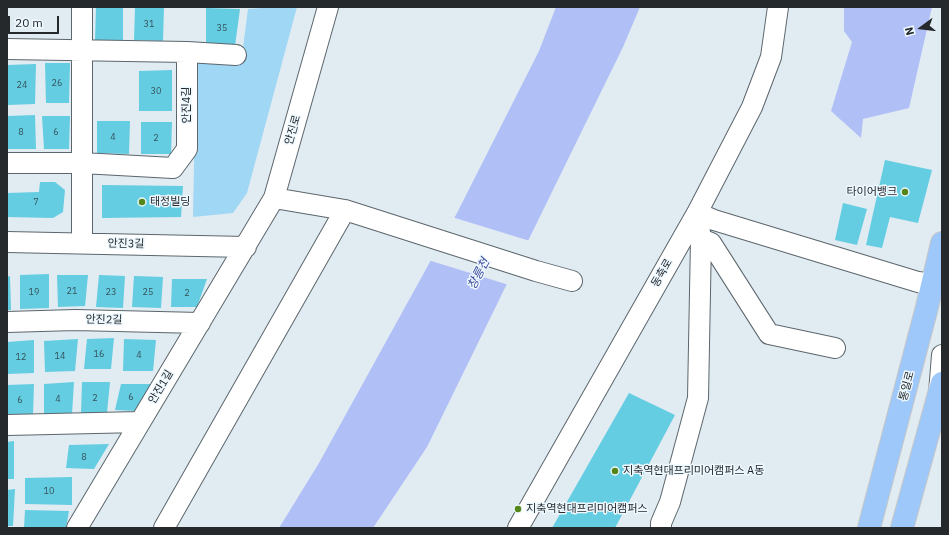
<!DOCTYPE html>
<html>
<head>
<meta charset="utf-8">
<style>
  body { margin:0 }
  #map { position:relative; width:949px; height:535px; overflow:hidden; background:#e0ebf2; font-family:"IBM Plex Sans",sans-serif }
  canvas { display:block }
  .frame { position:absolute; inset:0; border:8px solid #25292c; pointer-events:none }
  .north { position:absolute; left:901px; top:8px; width:40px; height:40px; -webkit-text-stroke:3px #edf8ff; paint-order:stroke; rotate:255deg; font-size:11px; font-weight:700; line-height:16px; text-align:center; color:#25292c }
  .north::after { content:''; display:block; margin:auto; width:14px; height:18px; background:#25292c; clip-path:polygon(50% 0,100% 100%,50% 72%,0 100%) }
  .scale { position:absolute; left:8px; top:16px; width:51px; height:18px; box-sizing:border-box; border:2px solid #25292c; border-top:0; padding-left:5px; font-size:12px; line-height:14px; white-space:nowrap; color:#25292c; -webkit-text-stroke:3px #edf8ff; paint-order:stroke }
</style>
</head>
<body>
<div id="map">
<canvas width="949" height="535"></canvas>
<div class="frame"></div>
<div class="north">N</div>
<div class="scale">20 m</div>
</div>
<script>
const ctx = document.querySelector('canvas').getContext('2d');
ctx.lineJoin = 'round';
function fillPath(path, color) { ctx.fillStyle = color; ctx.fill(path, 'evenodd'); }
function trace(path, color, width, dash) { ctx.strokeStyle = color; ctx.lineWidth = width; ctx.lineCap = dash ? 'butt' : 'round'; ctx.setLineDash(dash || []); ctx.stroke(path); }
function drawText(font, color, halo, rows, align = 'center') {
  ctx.font = font + ' "IBM Plex Sans","Noto Sans KR",sans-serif'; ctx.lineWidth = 3; ctx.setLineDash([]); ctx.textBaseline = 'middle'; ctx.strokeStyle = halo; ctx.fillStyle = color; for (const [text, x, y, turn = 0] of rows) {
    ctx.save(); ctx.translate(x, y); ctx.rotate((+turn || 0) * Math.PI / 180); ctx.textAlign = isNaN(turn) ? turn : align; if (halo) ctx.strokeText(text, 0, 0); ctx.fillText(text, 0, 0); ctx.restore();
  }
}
fillPath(new Path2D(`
  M277,7h20l-50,186 -14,20 -40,4 3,-155 45,1 7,-54z`), '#a0d7f5');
fillPath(new Path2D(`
  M556,7h84l-17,40 -196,400 -54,81h-94l40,-65 138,-250 82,-162z
  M844,7h88l-23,101 -46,11 -2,19 -30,-27 21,-69 -8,-11z`), '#b1bff7');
fillPath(new Path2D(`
  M452,217l78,24 -21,44 -81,-25z`), '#e0ebf2');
fillPath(new Path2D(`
  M96,7h27v33l-28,1z
  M135,7h29l-1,34 -29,-1z
  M206,8l34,1 -5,37h-29z
  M45,63h25l-1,40h-23z
  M36,64l-1,40 -27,1v-40z
  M172,70v41h-33v-40z
  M35,115l1,34h-29v-33z
  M42,116h28l-1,33h-25z
  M97,121h33l-1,33 -32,-1z
  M141,122h31l-1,32h-30z
  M885,160l47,10 -14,53 -28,-6 -8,31 -16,-3z
  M40,182h15l10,8 -2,22 -10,6 -46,-1v-24l32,-1z
  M102,185l81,1 -2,31 -79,1z
  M843,203l24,6 -10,36 -22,-5z
  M49,274v34l-29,1v-34z
  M57,275h31l-3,31 -27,1z
  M99,275l26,1 -2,32 -27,-1z
  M10,276l1,34h-4v-33z
  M134,276l29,1 -2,31 -29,-1z
  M172,279h35l-10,28h-26z
  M114,338l-3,31h-27l3,-30z
  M78,339l-3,32 -30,1 -1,-31z
  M124,339l32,1 -3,31h-30z
  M34,340v33l-27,1v-32z
  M74,382l-2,32 -28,1v-31z
  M82,382h28l-3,31h-26z
  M34,384l-1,31h-26v-30z
  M121,384h30l-15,27 -21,-1z
  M629,393l46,22 -60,113h-63z
  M14,441v38h-7v-37z
  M109,444l-15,25 -28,-1 3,-23z
  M72,477v28l-47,-1v-26z
  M15,489l-2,37h-6v-36z
  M25,510l44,1 -3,17h-42z`), '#64cde2');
const minor = new Path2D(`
  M82,7v236
  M7,49l180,3v97l-14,19 -91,-5h-75
  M187,52l49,3
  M274,198l71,12 191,61 36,10
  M697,213l17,7 204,62 15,2
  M701,239l10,4 58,91 66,14
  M7,242l239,5
  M7,322l68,-2 125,3
  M939,393l3,-38
  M7,425l133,-3
  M77,528l197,-330 54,-191
  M164,528l181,-318
  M518,528l179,-315 55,-106 19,-50 7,-50
  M661,528v-5l9,-21 28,-104 3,-159 -4,-26`);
const major = new Path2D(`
  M869,528l58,-221 15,-64
  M902,528l40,-145`);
trace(minor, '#5c666c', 22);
trace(major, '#c6c7c8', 24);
trace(minor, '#fff', 20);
trace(major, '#9ec8f9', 22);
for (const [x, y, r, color] of [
  [905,192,4,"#558619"],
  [142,202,4,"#558619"],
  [615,471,4,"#558619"],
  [518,509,4,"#558619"]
]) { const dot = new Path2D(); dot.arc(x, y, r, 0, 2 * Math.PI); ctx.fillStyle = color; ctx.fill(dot); trace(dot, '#edf8ff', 1.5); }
drawText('9px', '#35525a', null, [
  ["31",149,24],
  ["35",222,28],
  ["26",57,83],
  ["24",22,85],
  ["30",156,91],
  ["8",21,132],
  ["6",56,132],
  ["4",113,137],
  ["2",156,138],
  ["7",36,202],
  ["21",72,291],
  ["19",34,292],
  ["23",111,292],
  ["25",148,292],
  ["2",187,293],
  ["16",99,354],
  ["4",139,355],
  ["14",60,356],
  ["12",21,357],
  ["6",131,397],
  ["2",95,398],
  ["4",58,399],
  ["6",20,400],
  ["8",84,457],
  ["10",49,491]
]);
drawText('11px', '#25292c', '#edf8ff', [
  ["안진4길",187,105,-90],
  ["안진로",293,130,-74],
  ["안진3길",126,244,1],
  ["동축로",662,273,-60],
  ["안진2길",104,320,1],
  ["통일로",907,386,-75],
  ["안진1길",161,387,-59]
]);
drawText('11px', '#25292c', '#edf8ff', [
  ["타이어뱅크",897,192,"right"],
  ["태정빌딩",150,202],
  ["지축역현대프리미어캠퍼스 A동",623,471],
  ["지축역현대프리미어캠퍼스",526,509]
], 'left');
drawText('italic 12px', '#3d4a9b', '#edf8ff', [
  ["창릉천",479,274,-63]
]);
</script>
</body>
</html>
